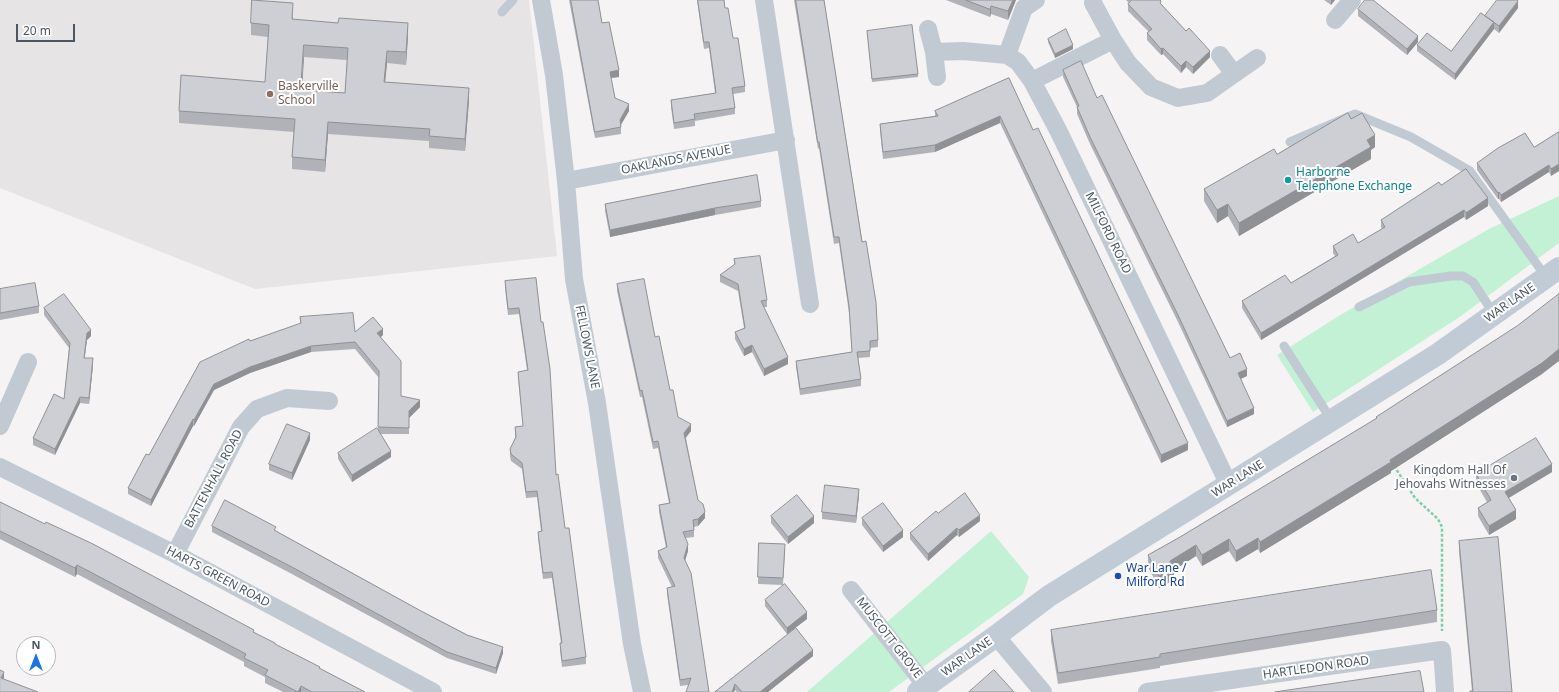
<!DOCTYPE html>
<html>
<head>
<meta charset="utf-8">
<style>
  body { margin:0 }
  #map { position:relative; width:1559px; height:692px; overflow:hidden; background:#f5f3f3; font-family:"Noto Sans",sans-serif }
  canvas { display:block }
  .north { position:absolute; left:16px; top:636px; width:40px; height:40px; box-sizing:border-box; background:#fff; border:1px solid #b7bbc0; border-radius:50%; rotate:0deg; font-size:11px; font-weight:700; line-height:16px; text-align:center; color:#4a5661 }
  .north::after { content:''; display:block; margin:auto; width:14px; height:18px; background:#1a73e8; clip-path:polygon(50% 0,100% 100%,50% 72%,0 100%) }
  .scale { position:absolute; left:16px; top:24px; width:59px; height:18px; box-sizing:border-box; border:2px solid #4a5661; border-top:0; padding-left:5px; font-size:12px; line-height:14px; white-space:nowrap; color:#4a5661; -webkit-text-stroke:3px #fff; paint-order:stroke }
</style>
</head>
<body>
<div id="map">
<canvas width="1559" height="692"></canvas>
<div class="north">N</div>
<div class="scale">20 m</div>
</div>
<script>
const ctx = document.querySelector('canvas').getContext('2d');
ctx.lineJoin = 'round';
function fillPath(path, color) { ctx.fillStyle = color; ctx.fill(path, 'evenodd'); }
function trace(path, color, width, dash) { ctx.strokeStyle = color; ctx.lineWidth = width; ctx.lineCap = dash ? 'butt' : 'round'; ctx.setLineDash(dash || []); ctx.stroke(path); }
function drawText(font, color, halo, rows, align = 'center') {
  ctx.font = font + ' "Noto Sans",sans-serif'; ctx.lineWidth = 4; ctx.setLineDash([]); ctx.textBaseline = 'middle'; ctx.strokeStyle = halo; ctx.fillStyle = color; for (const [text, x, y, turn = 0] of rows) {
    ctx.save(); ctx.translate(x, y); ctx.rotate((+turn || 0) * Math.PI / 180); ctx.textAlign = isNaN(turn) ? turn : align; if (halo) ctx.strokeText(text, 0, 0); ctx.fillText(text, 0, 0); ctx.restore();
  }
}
fillPath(new Path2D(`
  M0,0h529l28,256 -302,33 -255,-101z`), '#e6e4e5');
fillPath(new Path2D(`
  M1559,196v47l-98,73 -148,96 -36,-57 65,-41 147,-85z
  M991,531l38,46 -6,17 -134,98h-82z`), '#c3f1d5');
trace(new Path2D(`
  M1394,466l21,32 23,21 4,8v104`), '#7ad0a6', 2.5, [3, 2]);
trace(new Path2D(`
  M502,12l11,-12
  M1290,142l65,-28 56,23 59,34 76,106
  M1359,307l50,-25 42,-6h12l10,6 21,32
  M1284,346l48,75`), '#c1cad2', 9);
trace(new Path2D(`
  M541,0l13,75 12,106 8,98 23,124 35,241 10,48
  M764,0l46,304
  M1093,3l20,37
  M1335,20l17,-20
  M928,29l6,23 3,25
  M934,52l29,-1 44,4 11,7 14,19 27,51 170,353
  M1007,55l17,-47 12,-8
  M1220,55l14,19
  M1032,81l81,-41 15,23 23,24 27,11 29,-5 50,-35
  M566,181l220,-41
  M0,426l28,-64
  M0,467l175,87 258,138
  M175,554l66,-127 16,-18 30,-11 42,3
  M851,590l75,96
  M996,636l47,56
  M1147,692l295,-42 3,42`), '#c1cad2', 18);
trace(new Path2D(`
  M918,692l78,-56 53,-40 389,-242 121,-86`), '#c1cbd6', 22);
fillPath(new Path2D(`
  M569,0h29l4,23 17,54 -8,1 4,20 14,13 -8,14v9l-26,4z
  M697,0h27l1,8 20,78v6l-12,2 2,14v6l-40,7v5l-21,3 -3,-22v-7l44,-7 -6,-45 -5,1z
  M794,0h30l54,340v7l-8,1v9l-12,1 3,21v7l-61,9 -4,-28v-6l56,-9 -3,-39 -10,-70 -5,1 -15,-96 -1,1z
  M946,0h70l-8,20 -17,-6 -1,3z
  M1126,0h34l1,4 49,53 -17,17 -7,-7 -5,6 -18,-19 -2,1 -14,-15v-7l2,-1 -21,-21v-7l1,-1z
  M1324,0h11l-4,5z
  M1518,8l-19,25 -5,-4 -39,51 -38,-29v-6l34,6 34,-35z
  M1358,9l60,33 -11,13 -49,-39z
  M293,15v4l115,17 -2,29 -19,-2 -2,19 84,18 -4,51 -36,-3v-7l-101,-7 -3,38 -33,-3v-12l2,-25 -115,-9v-12l86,-29 3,-45 -17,-2v-12zM304,57l43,3 -2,33 -43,-3z
  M867,31l51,43v3l-46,5z
  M1048,39l25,10 -18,9 -7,-16z
  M1063,70l34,28 133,260 17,18 -6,3 13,35 -27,13 -49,-105 -88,-178 -13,-30v-7l-14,-30z
  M1009,78l24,52 155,320 -27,13 -161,-340 -65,29 -52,7 -3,-28v-7l55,-8v-5z
  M1351,119l24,28 -4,3v9l-132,77 -11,-20 -11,7 -13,-22v-12z
  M1559,132l-8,44 -2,-4 -48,30 -2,-3h-1l-21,-29v-7l57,-16z
  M1441,185l47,21 -22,14 -2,-3 -203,123 -19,-32v-7l49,-18 44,-27 -2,-3v-7l25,-3 24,-14 -1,-2v-7z
  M761,201v6l-46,8 -105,22 -5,-26v-7z
  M734,259l33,41v7h-3l24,57 -24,12 -12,-24 -8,4 -9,-17v-7l9,-4 -6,-37 -18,-9v-7l14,-10z
  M536,278l20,197 30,182v7l-24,3 -2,-17 1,-7 -9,-65 -9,1 -5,-41v-6l3,-1 -4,-34 -11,1 -4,-29 -11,-8 -1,-5v-7l5,-11v-11l8,-1 -5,-48v-6l9,-2 -8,-56 -11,1 -3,-27v-7z
  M617,284l38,53 15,53 8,27 13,14 -5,7 12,62 7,18 -7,8 -4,1v10l-9,1 3,13 -3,9 24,132 -21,-7 -8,1 -13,-92v-6l5,-1 -14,-29v-7l8,-3 -7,-36v-7l10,-2 -11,-55 -5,1 -11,-52h-2l-23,-106z
  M0,289l39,17v7l-39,7z
  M44,308l47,28 -4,4 -3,18 9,7 -4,39 -9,-1 -25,52 -22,-10v-7l31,-39 5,-51 -25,-33z
  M300,317l55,15 28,3 -2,2 20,59 19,11 -11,11v16h-28l10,23 -39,25 -14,-23v-6l40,-23 1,-52 -24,-29 -44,3 -61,21 -36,17 -20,36h-1l-42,80 -23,-12v-6l21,-33 101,-114 50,-17z
  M1542,374l-151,97v2l-131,80 -2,-4 -22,13 -7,-11 -27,15 -6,-10 -22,14v10l-15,8 -11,-21v-12l32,-18 196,-118v-2z
  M310,440l-18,40 -23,-10v-6z
  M1552,472l-43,26 7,21 -27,16 -11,-19v-8l9,-6 -11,-19v-9z
  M859,495l-3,28 -34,-4v-7z
  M0,502l254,130 21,13 45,24 45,23h-82l-18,-9v-6l-21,-11v-4l-167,-88 -2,3 -75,-38z
  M938,513l42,8 -21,16 -2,-2 -29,26 -18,-22v-6z
  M771,516l43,7 -26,21 -17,-21z
  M862,518l41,19 -20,15 -21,-27z
  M212,526l64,5 145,80 82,42 -7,21 -49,-16 -157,-85 -78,-41z
  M1459,541l53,151 -40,-1 -13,-139z
  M759,543l26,8 -2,34 -25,-1z
  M765,600l42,19 -20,15 -22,-28z
  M1437,610v12l-277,44v2l-102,16 -7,-43v-11z
  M796,628l17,28 -45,36h-31l-2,-2 -20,2z`), '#b0b2b7');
fillPath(new Path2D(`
  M1013,0h3l-8,20v-9z
  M1331,0h4l-4,5z
  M1518,1v7l-19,25v-7z
  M991,6v8l-1,3v-8z
  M1494,22v7l-39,51v-6z
  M408,23v13l-2,29v-13z
  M1418,36v6l-11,13v-6z
  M304,45v12l-3,45v-12z
  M1073,45v4l-18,9v-4z
  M1163,48v6l-2,1v-6z
  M387,51v12l-3,31v-12z
  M1210,51v6l-17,17v-7z
  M1186,61v6l-5,6v-7z
  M619,70v7l-9,1v-6z
  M469,88v12l-4,51v-12z
  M629,104v7l-9,15v-6z
  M1000,116v7l-65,29v-7z
  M328,122v12l-3,38v-12z
  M1375,135v12l-4,3v9l-132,77v-13z
  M1559,164v7l-8,5v-7z
  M1549,165v7l-48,30v-7z
  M1499,192v7h-1v-6z
  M1488,198v8l-22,14v-7z
  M1228,204v12l-11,7v-13z
  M715,208v7l-105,22v-7z
  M1464,210v7l-203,123v-7z
  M383,329v6l-6,5v-7z
  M91,330v6l-4,4 -3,24v-6l3,-25z
  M752,345v7l-8,4v-7z
  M311,346v6l-61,21 -36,17 -20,36v-6l20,-36 36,-17z
  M1559,349v12l-17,13 -151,97v2l-131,80v-11l130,-82z
  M788,357v7l-24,12v-7z
  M93,358v7l-4,39v-6z
  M1247,369v7l-9,4v-7z
  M80,397v6l-25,52v-6z
  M420,400v7l-11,11v16v-23z
  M1254,408v6l-27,13v-6z
  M193,419v7l-42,80v-6z
  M691,424v7l-7,8v-6z
  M310,433v7l-18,40v-7z
  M1188,443v7l-27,13v-8z
  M391,451v6l-39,25v-7z
  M1552,464v8l-47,28v-8z
  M859,489v6l-3,28v-7z
  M1516,510v9l-27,16v-9z
  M705,512v6l-7,8v-7z
  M980,515v6l-21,16v-7z
  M814,516v7l-26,21v-7z
  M957,528v7l-29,26v-7z
  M903,530v7l-20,15v-6z
  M1258,538v11l-22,13v-11z
  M1229,539v12l-27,15v-11z
  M688,544v7l-4,13v-6z
  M1196,545v11l-22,14v10l-15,8v-12l11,-15z
  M77,565v9l-2,3v-9z
  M807,612v7l-20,15v-6z
  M503,647v6l-7,21v-6z
  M813,650v6l-45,36h-8z
  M4,672v6l-3,7v-7z
  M735,684v6l-1,2h-2z
  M301,686v6h-3z`), '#909195');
const building = new Path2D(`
  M252,0l41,3 -1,16 46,4 1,-5 69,5 -2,29 -19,-1 -3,31 85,6 -4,51 -36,-3 1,-7 -102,-7 -3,38 -33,-3 3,-38 -116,-8 2,-36 84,7 4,-57 -18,-2zM304,45l44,3 -3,45 -44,-3z
  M571,0h27l4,23 7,-1 10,48 -9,2 5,26 14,6 -9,16 1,7 -26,5z
  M698,0h26l1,8h3l5,30h5l7,48 -13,2 3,20 -41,6 1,5 -21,4 -3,-23 45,-7 -7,-51h-5z
  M796,0h28l38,242 4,-1 10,61 2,38 -8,1v10l-13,1 4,27 -61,10 -4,-28 56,-9 -3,-46 -10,-69h-5l-15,-95h-1z
  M966,0h47l-5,11 -17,-5 -1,3z
  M1132,0h28l1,1 -1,2 26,28 3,-3 21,23 -17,16 -7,-6 -5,5 -18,-18 -2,1 -14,-16 5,-4 -24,-25z
  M1365,0h8l45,36 -11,13 -49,-40z
  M1497,0h20l1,1 -19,25 -14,-10z
  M1481,13l13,9 -39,52 -38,-29 10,-12 24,18z
  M912,25l6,49 -46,5 -5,-48z
  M1066,29l7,16 -18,9 -7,-15z
  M1081,61l16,37 5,-3 128,263 10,-5 7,16 -9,4 16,35 -27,13 -49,-106 -88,-178 -13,-30 2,-1 -16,-36z
  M1009,78l24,52 5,-2 150,315 -27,12 -161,-339 -65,29 -52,7 -3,-28 58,-8 -3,-5z
  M1348,113l3,6 11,-6 13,22 -8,5 4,7 -132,76 -11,-19 -11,6 -13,-21 70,-40 3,5z
  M1559,132v32l-8,5 -2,-4 -48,30 -2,-3 -1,1 -21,-30 21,-15 27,-15 9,14z
  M1466,169l22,29 -22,15 -2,-3 -203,123 -19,-32 43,-26 6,8 47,-28 -5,-9 20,-12 5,9 27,-16 -4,-7 58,-38 2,3z
  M757,175l4,26 -46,7 -105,22 -5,-26 101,-20z
  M760,256l7,44 -6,1 27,56 -24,12 -12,-24 -8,4 -9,-17 10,-4 -7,-44 -18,-9 15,-11 -1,-5z
  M536,278l5,44h2l7,47 6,106 2,-1 7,54h4l17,129 -24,4 -2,-18h2l-10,-71 -9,1 -5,-41 4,-1 -5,-40 -11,1 -4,-29 -11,-9 -1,-5 6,-12 -1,-10 8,-1 -5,-54 10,-2 -9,-62 -11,1 -3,-28z
  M644,279l11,58 4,-1 11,54h3l5,27 13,7 -7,9 14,67 5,4 2,8 -7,7 -5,1 1,10 -11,2 5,12 -4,14 7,15 18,119h-23l5,-14 -11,2 -13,-92 8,-2 -17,-35 9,-4 -8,-42 11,-2 -12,-62 -5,1 -11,-52 -2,1 -23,-107z
  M35,283l4,23 -39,7v-24z
  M64,294l27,36 -4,3 -3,25h9l-4,40 -9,-1 -25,52 -22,-11 21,-44 10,5 6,-56 -26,-35z
  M1559,294v55l-17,14 -152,97 1,2 -131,80 -2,-4 -22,13 -7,-12 -27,16 -6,-10 -26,16 4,7 -15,8 -11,-21 32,-18 197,-119 -1,-1 141,-91z
  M353,313l2,19 18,-15 10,12 -6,4 24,28v35l19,4 -11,11v17l-31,-1 1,-56 -24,-29 -44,4 -61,21 -36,17 -20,36 -1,-1 -42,81 -23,-12 18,-34 3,1 51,-93 49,-23 1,2 51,-18 -1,-6z
  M287,424l23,9 -18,40 -23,-9z
  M377,428l14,23 -39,24 -14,-22z
  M1536,438l16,26 -47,28 11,18 -27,16 -11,-18 13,-8 -15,-26z
  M825,485l34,4 -3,27 -34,-4z
  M965,493l15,22 -21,15 -2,-2 -29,26 -18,-21 26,-22 2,2z
  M797,495l17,21 -26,21 -17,-21z
  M225,500l51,27 -2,3 147,81 46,24 36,12 -7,21 -49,-16 -157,-86 -78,-40z
  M0,502l45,22 1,-2 47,22 161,86 -1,2 22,11v1l45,23 -1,1 46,24h-53l-11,-6 -3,6 -33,-17 3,-5 -24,-12 2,-4 -169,-89 -2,3 -75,-37z
  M883,503l20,27 -20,16 -21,-28z
  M1498,537l14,155h-42v-1h3l-14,-150z
  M759,543l26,1 -2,34 -25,-1z
  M1431,570l6,40 -277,44v3l-102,16 -7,-43z
  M785,584l22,28 -20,16 -22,-28z
  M796,628l17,22 -53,42h-18l-7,-8 -3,8h-17z
  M0,670l4,2 -3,6 37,14h-38z
  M994,670l20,22h-45z
  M1420,671l4,21h-149z`);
fillPath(building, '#cdcfd5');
trace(building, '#909195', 1);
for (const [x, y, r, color] of [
  [270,94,4,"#8d6e63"],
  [1288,180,4,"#0f9aa8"],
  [1514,478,4,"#6b7280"],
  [1118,576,4,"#1a4fb4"]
]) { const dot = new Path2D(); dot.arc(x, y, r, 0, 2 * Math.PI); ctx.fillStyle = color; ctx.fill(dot); trace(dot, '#fff', 1.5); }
drawText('12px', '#785e54', '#fff', [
  ["Baskerville",278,87],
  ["School",278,101]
], 'left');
drawText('12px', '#4a5661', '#fff', [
  ["OAKLANDS AVENUE",676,160,-11],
  ["MILFORD ROAD",1108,233,64],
  ["WAR LANE",1510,303,-35],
  ["FELLOWS LANE",587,347,79],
  ["BATTENHALL ROAD",214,479,-62],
  ["WAR LANE",1238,479,-32],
  ["HARTS GREEN ROAD",218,577,28],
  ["MUSCOTT GROVE",889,638,52],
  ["WAR LANE",967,657,-35],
  ["HARTLEDON ROAD",1316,668,-8]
]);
drawText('12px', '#0d838f', '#fff', [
  ["Harborne",1296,173],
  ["Telephone Exchange",1296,187]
], 'left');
drawText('12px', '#5b616d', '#fff', [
  ["Kingdom Hall Of",1506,471],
  ["Jehovahs Witnesses",1506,485]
], 'right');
drawText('12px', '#164399', '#fff', [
  ["War Lane /",1126,569],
  ["Milford Rd",1126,583]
], 'left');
</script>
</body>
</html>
